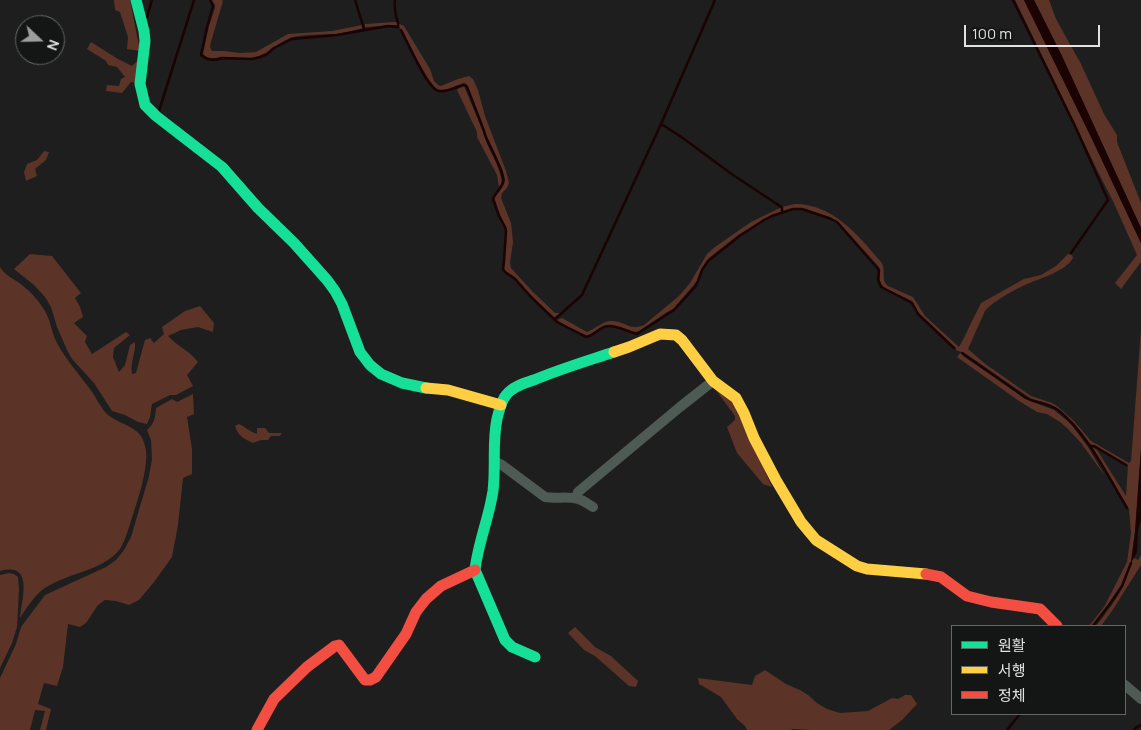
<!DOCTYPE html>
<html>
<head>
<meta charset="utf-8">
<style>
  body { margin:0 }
  #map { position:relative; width:1141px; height:730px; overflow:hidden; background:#1e1e1e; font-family:Manrope,"Noto Sans KR",sans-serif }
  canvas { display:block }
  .legend { position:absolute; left:951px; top:625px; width:175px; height:90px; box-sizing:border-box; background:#131614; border:1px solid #656766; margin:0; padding:6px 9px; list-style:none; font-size:15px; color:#e0e1e0 }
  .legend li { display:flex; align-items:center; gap:10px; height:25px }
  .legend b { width:25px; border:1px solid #656766 }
  .north { position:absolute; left:15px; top:15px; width:50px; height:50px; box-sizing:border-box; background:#131614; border:1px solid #656766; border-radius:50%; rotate:111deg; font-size:14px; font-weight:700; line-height:20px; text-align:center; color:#e0e1e0 }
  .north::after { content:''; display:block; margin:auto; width:18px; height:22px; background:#9c9d9c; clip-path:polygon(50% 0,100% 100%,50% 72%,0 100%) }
  .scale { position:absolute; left:964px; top:25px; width:136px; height:22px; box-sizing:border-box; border:2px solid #e0e1e0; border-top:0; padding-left:6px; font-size:15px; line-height:18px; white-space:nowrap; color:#e0e1e0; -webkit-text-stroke:4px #131614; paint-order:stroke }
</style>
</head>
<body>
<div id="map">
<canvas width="1141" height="730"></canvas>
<ul class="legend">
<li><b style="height:6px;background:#16e098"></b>원활</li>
<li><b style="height:6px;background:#ffcf43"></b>서행</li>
<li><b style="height:6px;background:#f24e42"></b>정체</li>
</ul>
<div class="north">N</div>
<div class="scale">100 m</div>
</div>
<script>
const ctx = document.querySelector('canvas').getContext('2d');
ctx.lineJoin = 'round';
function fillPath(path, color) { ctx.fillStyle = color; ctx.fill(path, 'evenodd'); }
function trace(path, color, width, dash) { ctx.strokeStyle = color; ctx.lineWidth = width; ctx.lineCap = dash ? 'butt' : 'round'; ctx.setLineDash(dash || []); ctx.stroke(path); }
fillPath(new Path2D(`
  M114,0h16l10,51 -13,-2 1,-12 -8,-25 -5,-2z
  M212,0h10l1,1 -12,41 -1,5 2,4h12l16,2 16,-1 32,-18 44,-3 30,-6 1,3c-9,2 -18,5 -27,6 -14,1 -29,0 -43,3 -10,3 -18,10 -26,16 -13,9 -28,4 -42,4 -9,0 -15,4 -22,-3l6,-28 6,-18v-3z
  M1015,0h9l68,139 49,104v19l-20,27 -6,-6 22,-28 -24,-54 -15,-29 -42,-88z
  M1034,0h15l7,19 25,45 23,50 13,21v7l24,61v25l-80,-174z
  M395,22l9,4 26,43 4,12 4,4 3,1 17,-7 11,-3 4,3 5,11 7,26 21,55 3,12 -2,5 -5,5 -1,5 10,25 1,9 1,10 -3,21 1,5 21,23 23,22h6l-6,5 -17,-15 -22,-25 -11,-7 -1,-3 3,-38 -9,-20 -4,-13 10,-13 1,-4 -10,-27 -9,-18 -5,-15 -14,-35 -3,-2c-8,2 -18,9 -26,6 -9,-3 -29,-46 -35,-57l-4,-5 -4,-2 -30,2v-3z
  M91,42l27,17 14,7 8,-8 -3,25 -6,-1 -9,11 -16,-2 1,-6 12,1 2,-7 4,-2 -8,-10 -9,-2 -2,-4 -19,-12z
  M462,86h2l19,45c4,18 17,33 19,52l-3,4 -2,-12 -20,-38v-5l-20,-42z
  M44,151l5,1 -3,8 -11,9 2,7 -11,5 -2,-9 3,-8 10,-4z
  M795,204c38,0 63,31 86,58 6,8 -1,18 7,24l25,11 12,19 34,31 6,-11 5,-11 11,-22 43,-24 17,-4 15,-9 12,-12 4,1 1,3c-8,14 -33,20 -48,27 -11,5 -33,17 -40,26l-17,38 16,14 47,33 21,7 5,3 17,15 17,20 38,22 2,-2 10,-131v119l-6,83 -4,29 3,-3 4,2 3,-5v10l-29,46 -11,15h-5c14,-18 28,-35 33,-57l-8,17 -12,18 -18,22h-2l15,-19 23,-45 4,-29 -2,-24 -37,-62 5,3 29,46 2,-31 -34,-20h-3l-17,-22 -13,-12 -10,-6 -21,-7 -64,-44 -3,-2h-1l1,4 67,45 24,9 17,14 8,11 9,12 17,29 -24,-33 -13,-14 -8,-7 -13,-8 -10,-2 -18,-11 -62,-44 4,-5 -5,-2v-2l-31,-27 -5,-6 -8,-14 -27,-13c-9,-8 -3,-12 -6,-21l-38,-42 -11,-8 -25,-8 -11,-1 -22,7 -34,20 -29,23 -6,9 -6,14 -24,28 -6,3 -28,19 -4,1 -24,-7h-4l-8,4 -10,6h-3l-20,-9 -9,-6 5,-2 25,14c8,-3 17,-12 26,-11 13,1 17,10 31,4l35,-29 11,-13 17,-29 8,-7 36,-25 31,-15z
  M30,254l22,2 29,37 -6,5 5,9 3,10 -9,6 13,13 -2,6 7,12 34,-22 4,3 -16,13 -1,9 6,15 6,-7 5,-20 5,-3c1,11 -5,19 -3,32l4,-1 9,-33 5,-2 4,5 10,-9 -2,-7 23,-16 15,-5 14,17 -1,9 -15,-5 -17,3 -13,6c9,10 22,15 30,26l-11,13 6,11 -17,9h-6l-18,9 -2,13 -3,7 -9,-2 -13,-7 -13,-4 -18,-28 -22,-24 -5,-9 -10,-23 -6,-20 -6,-10 -11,-12 -20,-16z
  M0,267c5,9 15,12 23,19 8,6 15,14 20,22 8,11 8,24 14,35 9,17 22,31 33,46 6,8 10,18 17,25 11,10 31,12 36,26 3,7 4,15 3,22 -2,20 -9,40 -15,59 -3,9 -6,20 -11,28 -17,23 -57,24 -79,42 -9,8 -15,18 -21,27 2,-20 14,-56 -20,-47z
  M712,385l22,16 38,86 -9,-3 -26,-31 -10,-26 8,-7v-4z
  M193,394l1,20 -7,3 5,32v25l-9,4 -5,47 -6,32 -18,25 -15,18 -10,5 -13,-4 -11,-1 -7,5 -12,18 -6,4 -12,-3 -5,43 -6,19 -13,-3 -6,21 13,5 -5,21h-6l5,-19 -10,-1 -5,20h-30v-52l16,-34 5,-17 24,-32 61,-28 10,-7 8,-10 7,-13 18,-61 3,-17 -1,-19 -4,-10c8,-7 8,-12 9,-22l16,-9 5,3z
  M239,424c7,3 11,8 18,10v-6h8l4,5h13l-2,3h-9l-3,4h-7l-8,3c-9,-4 -15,-7 -18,-17z
  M9,573l5,1 4,3 1,13 -2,37 -5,16 -12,25v-93z
  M575,627l20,20 16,9 27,25 -2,6 -7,-1 -34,-30 -11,-6 -16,-17z
  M765,670l21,14 14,6 8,5 9,8 10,6 13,4 28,-2 24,-13 6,1 7,-4h6l6,9 -15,16 -13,10h-77l-19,-1 -3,1h-43l-2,-4 -8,-7 -16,-22 -22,-13 -1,-6 54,7 3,-9z`), '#5b3327');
fillPath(new Path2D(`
  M1024,0h10l27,54 80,174v15l-49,-104z
  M1141,449v71l-3,11 -1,21 -6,11 4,-31z`), '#1b0303');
trace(new Path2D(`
  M210,0l3,6 -6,21 -6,28c6,5 14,6 21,3l30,1 8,-2 7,-3 7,-6 18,-9 45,-4 51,-9 10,1c1,-5 -1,-6 -2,-11 -1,-6 -2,-10 -1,-16
  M355,0l9,29
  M1013,0l62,126 33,74 -37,53
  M147,17l5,-17
  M401,30c6,11 26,58 37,61 9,2 19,-5 27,-6l2,2 17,44c2,12 22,41 19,51 -1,6 -8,11 -10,17l6,17 6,11 1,4 -2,30 -1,8 2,3 10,7 15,17 27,26 29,15c8,-1 13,-10 22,-11 9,-1 20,6 29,8l37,-24 21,-23 3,-6 4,-11 6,-9 33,-26 23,-15 8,-4 21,-7h9l29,10 6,3 42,48 -1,10 3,7 31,16 6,11 36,34
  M159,111l35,-111
  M661,124l19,12 53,39 47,31 2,2v5
  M555,319l27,-24 79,-171 54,-124
  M962,353l64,45c10,5 23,5 32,12 30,24 49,65 69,98
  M1090,446h4l32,19
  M1093,626l16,-21 13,-19 9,-23
  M1007,730l13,-16
  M1134,730l3,-3 4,-2`), '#1b0303', 2.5);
trace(new Path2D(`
  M494,461l8,4 43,32c11,2 23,-1 33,2 5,1 10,5 15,8
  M576,498l2,-6 102,-85 33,-26
  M1125,685l16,14`), '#4e5b54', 10);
trace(new Path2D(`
  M136,0l8,31 1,10 -5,43 5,21 11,11 66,51 36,41 36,35 33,37 8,11 7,13 18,48 10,13 11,9 21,9 24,5
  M535,657l-23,-10 -7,-7 -30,-70c3,-27 14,-52 18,-79 3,-24 -1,-49 4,-72 2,-8 4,-19 10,-25 7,-8 18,-11 27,-14 26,-11 53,-19 80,-28`), '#16e098', 11);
trace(new Path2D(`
  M614,352l15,-5 31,-13 16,1 6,5 31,41 23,17 8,15 10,25 22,42 25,42 15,18 41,26 10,3 59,5
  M426,388l22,2 53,15`), '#ffcf43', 11);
trace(new Path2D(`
  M926,574l15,3 26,19 24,6 49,7 17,17
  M257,730l17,-31 33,-32 28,-21 4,-1 26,35h5l6,-3 30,-43 10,-22 10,-13 15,-13 34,-16`), '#f24e42', 11);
</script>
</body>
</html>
